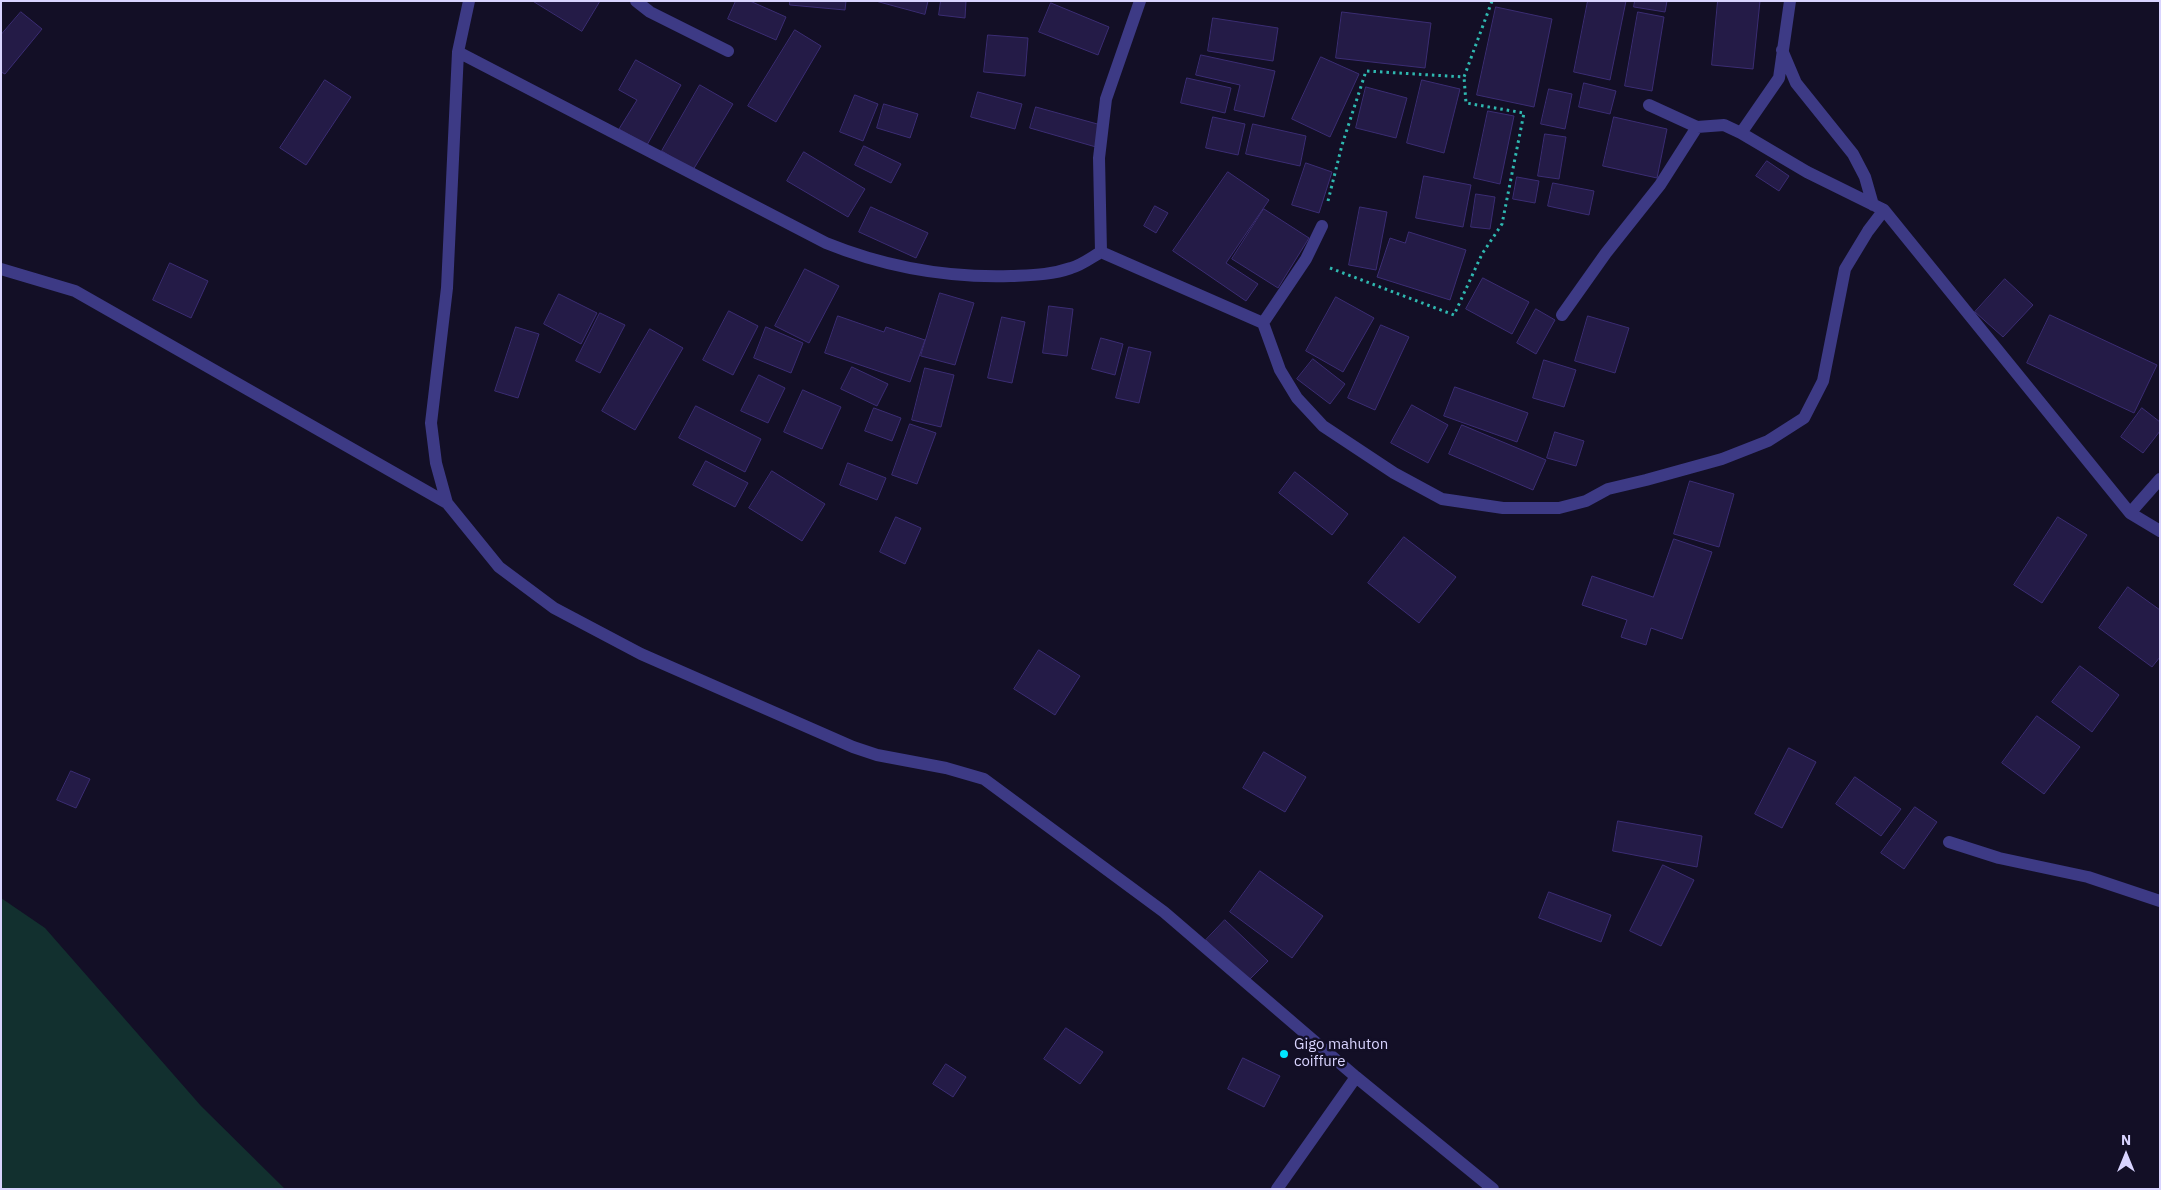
<!DOCTYPE html>
<html>
<head>
<meta charset="utf-8">
<style>
  body { margin:0 }
  #map { position:relative; width:2161px; height:1190px; overflow:hidden; background:#130f26; font-family:"IBM Plex Sans",sans-serif }
  canvas { display:block }
  .frame { position:absolute; inset:0; border:2px solid #d9d4ff; pointer-events:none }
  .north { position:absolute; left:2101px; top:1130px; width:50px; height:50px; -webkit-text-stroke:4px #130f26; paint-order:stroke; rotate:0deg; font-size:14px; font-weight:700; line-height:20px; text-align:center; color:#d9d4ff }
  .north::after { content:''; display:block; margin:auto; width:18px; height:22px; background:#d9d4ff; clip-path:polygon(50% 0,100% 100%,50% 72%,0 100%) }
</style>
</head>
<body>
<div id="map">
<canvas width="2161" height="1190"></canvas>
<div class="frame"></div>
<div class="north">N</div>
</div>
<script>
const ctx = document.querySelector('canvas').getContext('2d');
ctx.lineJoin = 'round';
function fillPath(path, color) { ctx.fillStyle = color; ctx.fill(path, 'evenodd'); }
function trace(path, color, width, dash) { ctx.strokeStyle = color; ctx.lineWidth = width; ctx.lineCap = dash ? 'butt' : 'round'; ctx.setLineDash(dash || []); ctx.stroke(path); }
function drawText(font, color, halo, rows, align = 'center') {
  ctx.font = font + ' "IBM Plex Sans",sans-serif'; ctx.lineWidth = 5; ctx.setLineDash([]); ctx.textBaseline = 'middle'; ctx.strokeStyle = halo; ctx.fillStyle = color; for (const [text, x, y, turn = 0] of rows) {
    ctx.save(); ctx.translate(x, y); ctx.rotate((+turn || 0) * Math.PI / 180); ctx.textAlign = isNaN(turn) ? turn : align; if (halo) ctx.strokeText(text, 0, 0); ctx.fillText(text, 0, 0); ctx.restore();
  }
}
fillPath(new Path2D(`
  M1,898l44,30 156,178 84,83h-284z`), '#12302f');
const building = new Path2D(`
  M533,1h67l-18,30z
  M736,1h14l36,16 -10,23 -48,-21z
  M790,1h56l-1,9 -55,-5z
  M876,1h52l-3,13z
  M941,1h25l-1,17 -26,-3z
  M1588,1h38l-16,79 -36,-8z
  M1635,1h32l-2,11 -31,-5z
  M1718,1h42l-7,68 -41,-4z
  M1051,3l58,24 -11,28 -59,-23z
  M1496,7l56,12 -18,88 -57,-12z
  M21,12l21,17 -37,45 -4,-2v-37z
  M1342,12l89,11 -6,45 -89,-10z
  M1638,12l26,5 -12,74 -27,-5z
  M1213,18l65,10 -5,33 -65,-10z
  M795,30l26,16 -45,76 -28,-16z
  M988,35l40,3 -3,38 -41,-4z
  M1201,55l74,16 -11,46 -30,-7 6,-25 -44,-10z
  M1321,57l38,17 -29,63 -38,-18z
  M636,60l45,25 -34,60 -28,-16 18,-29 -18,-10z
  M1187,78l44,10 -6,25 -44,-10z
  M325,80l26,17 -45,68 -26,-17z
  M1422,80l38,9 -16,64 -37,-10z
  M1584,83l32,8 -6,23 -31,-7z
  M700,85l33,19 -40,66 -31,-19z
  M1366,87l41,11 -11,40 -40,-10z
  M1549,89l23,5 -7,35 -24,-5z
  M978,92l44,12 -7,25 -44,-12z
  M855,95l23,9 -15,37 -23,-9z
  M884,104l34,10 -8,24 -33,-10z
  M1036,107l65,18 -5,22 -66,-19z
  M1488,111l26,5 -14,68 -26,-6z
  M1213,117l32,7 -7,31 -32,-7z
  M1614,117l53,12 -10,49 -54,-12z
  M1253,124l53,12 -6,30 -54,-12z
  M1545,134l21,3 -7,42 -21,-3z
  M864,146l37,18 -10,19 -36,-18z
  M804,152l61,37 -17,28 -61,-36z
  M1767,161l22,15 -10,15 -23,-15z
  M1306,163l26,9 -13,41 -27,-8z
  M1228,172l41,28 -43,63 32,21 -12,17 -73,-50z
  M1424,176l47,9 -8,42 -47,-9z
  M1517,177l22,4 -4,22 -22,-4z
  M1553,183l41,8 -5,24 -41,-9z
  M1476,194l19,3 -5,32 -19,-2z
  M1155,206l13,7 -12,20 -12,-7z
  M871,207l57,26 -12,25 -57,-26z
  M1360,207l27,5 -11,58 -27,-5z
  M1264,209l45,29 -31,50 -46,-29z
  M1409,232l57,18 -16,50 -73,-23 13,-39 15,5z
  M170,263l38,18 -17,37 -38,-18z
  M805,269l34,17 -30,57 -34,-17z
  M1483,278l46,24 -17,32 -46,-25z
  M2005,279l28,26 -30,32 -28,-25z
  M940,293l34,10 -19,62 -34,-9z
  M559,294l38,19 -16,31 -37,-20z
  M1336,297l38,21 -31,54 -37,-21z
  M1049,306l24,3 -6,47 -24,-3z
  M1536,309l19,11 -19,34 -19,-11z
  M729,311l29,15 -25,49 -30,-15z
  M600,313l25,12 -25,48 -24,-12z
  M2050,315l107,50 -23,48 -107,-50z
  M838,316l46,16 2,-5 39,13 -15,42 -85,-29z
  M1588,316l41,12 -14,45 -40,-12z
  M1002,317l23,5 -13,61 -24,-5z
  M1381,325l28,12 -34,73 -27,-12z
  M516,327l23,7 -21,64 -23,-7z
  M766,327l37,16 -12,30 -37,-15z
  M650,329l33,19 -48,82 -33,-19z
  M1101,338l22,6 -8,31 -23,-6z
  M1129,347l22,5 -12,51 -23,-5z
  M1313,359l32,25 -15,20 -33,-25z
  M1544,360l32,10 -12,37 -31,-9z
  M852,367l36,17 -11,22 -36,-17z
  M925,368l29,7 -13,52 -29,-7z
  M759,375l26,13 -17,35 -27,-12z
  M1455,387l73,26 -11,29 -73,-26z
  M803,390l38,17 -19,42 -38,-17z
  M1412,405l36,20 -20,38 -37,-20z
  M696,406l65,33 -16,33 -66,-34z
  M874,408l27,10 -9,23 -27,-10z
  M2142,408l18,14v9l-17,22 -22,-16z
  M910,424l26,9 -19,51 -25,-9z
  M1462,425l84,35 -13,30 -84,-36z
  M1555,432l29,9 -8,25 -29,-8z
  M706,461l42,22 -13,24 -42,-22z
  M848,463l38,15 -9,22 -37,-15z
  M772,471l53,33 -23,37 -53,-33z
  M1295,472l53,42 -16,21 -53,-42z
  M1690,481l44,13 -15,53 -45,-13z
  M896,517l25,11 -16,36 -25,-12z
  M2058,517l29,18 -45,68 -28,-18z
  M1404,537l52,40 -37,46 -51,-40z
  M1674,539l38,13 -30,87 -31,-11 -5,17 -25,-8 6,-17 -45,-15 10,-29 61,21z
  M2128,587l32,23v47l-8,10 -53,-39z
  M1039,650l41,26 -25,39 -41,-26z
  M2080,666l39,29 -27,37 -40,-30z
  M2037,716l43,31 -36,47 -42,-31z
  M1789,748l27,14 -34,66 -27,-14z
  M1264,752l42,25 -21,35 -42,-24z
  M71,771l19,8 -14,29 -19,-8z
  M1855,777l46,32 -20,27 -45,-32z
  M1915,807l22,15 -33,47 -23,-16z
  M1618,821l84,15 -5,31 -84,-16z
  M1663,865l31,15 -33,66 -31,-15z
  M1260,871l63,45 -31,42 -62,-46z
  M1549,892l62,23 -10,27 -62,-24z
  M1225,920l43,41 -20,20 -42,-41z
  M1066,1028l37,24 -23,32 -36,-25z
  M1243,1058l37,18 -16,31 -36,-18z
  M946,1064l20,13 -13,20 -20,-13z`);
fillPath(building, '#241b47');
trace(building, '#3b2d73', 1);
trace(new Path2D(`
  M1328,201l14,-56 24,-74 98,6 28,-76
  M1330,268l124,47 28,-61 20,-30 22,-111 -58,-10 -2,-26`), '#2fb8b0', 3, [2.5, 4]);
trace(new Path2D(`
  M469,1l-11,51 -11,236 -16,135 5,40 11,40 52,64 55,41 87,46 212,93 24,8 69,13 38,11 180,133 192,165 137,112
  M636,1l14,11 78,39
  M1140,1l-34,98 -7,59 2,94 162,71 17,47 17,28 26,28 71,47 48,26 61,9h56l27,-7 22,-12 38,-9 76,-21 46,-18 36,-23 19,-37 22,-112 23,-38 16,-21
  M1782,50l14,33 57,71 12,23 8,28
  M458,52l368,191c59,24 121,35 185,33 21,-1 40,-1 60,-8 11,-3 21,-11 30,-16
  M1649,105l48,22 27,-2 17,8 66,39 77,38 246,303 30,18
  M1741,133l38,-55 11,-77
  M1,269l74,22 372,212
  M1562,315l44,-62 54,-68 37,-58
  M1263,323l43,-64 16,-33
  M2130,513l30,-34
  M1949,842l50,16 89,19 72,24
  M1277,1189l79,-112`), '#3d3a85', 12);
for (const [x, y, r, color] of [
  [1284,1054,5,"#00e5ff"]
]) { const dot = new Path2D(); dot.arc(x, y, r, 0, 2 * Math.PI); ctx.fillStyle = color; ctx.fill(dot); trace(dot, '#130f26', 2); }
drawText('15px', '#d9d4ff', '#130f26', [
  ["Gigo mahuton",1294,1045],
  ["coiffure",1294,1062]
], 'left');
</script>
</body>
</html>
